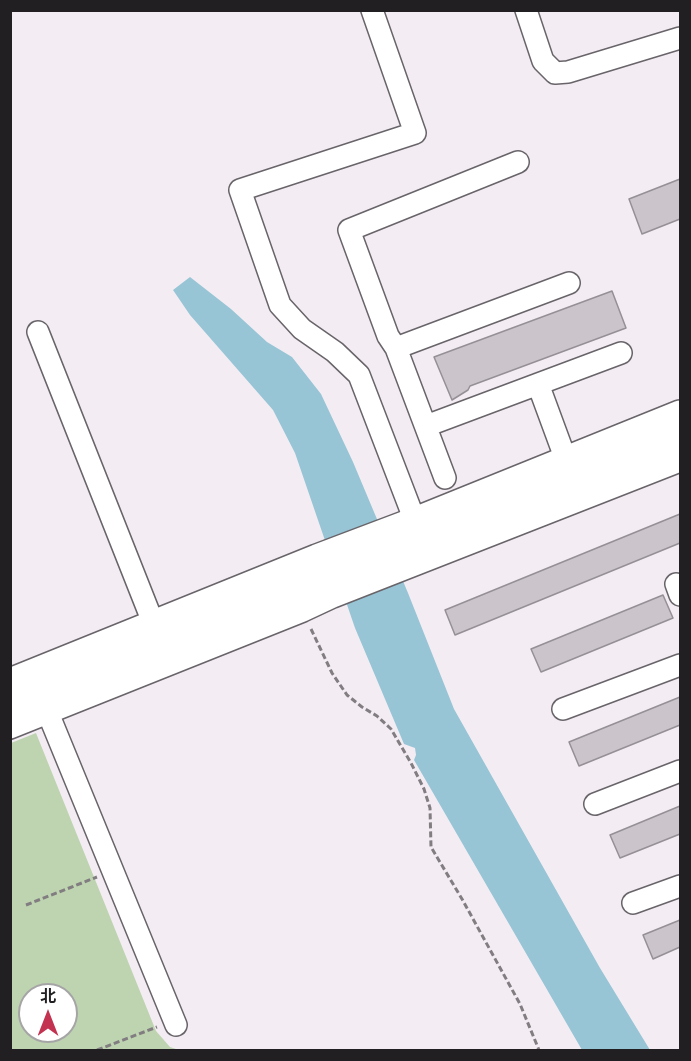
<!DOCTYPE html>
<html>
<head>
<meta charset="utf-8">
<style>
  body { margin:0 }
  #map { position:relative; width:691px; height:1061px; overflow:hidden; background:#f3edf3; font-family:"Alegreya Sans","Noto Sans SC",sans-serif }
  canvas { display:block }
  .frame { position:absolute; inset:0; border:12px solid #211f21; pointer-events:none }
  .north { position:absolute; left:18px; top:983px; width:60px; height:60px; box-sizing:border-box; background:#fff; border:2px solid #a6a5a6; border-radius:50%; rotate:0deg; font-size:16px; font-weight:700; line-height:24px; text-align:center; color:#211f21 }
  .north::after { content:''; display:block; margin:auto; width:21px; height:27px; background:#c33351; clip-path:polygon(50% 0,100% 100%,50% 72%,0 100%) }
</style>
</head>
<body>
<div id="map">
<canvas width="691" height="1061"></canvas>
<div class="frame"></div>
<div class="north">北</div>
</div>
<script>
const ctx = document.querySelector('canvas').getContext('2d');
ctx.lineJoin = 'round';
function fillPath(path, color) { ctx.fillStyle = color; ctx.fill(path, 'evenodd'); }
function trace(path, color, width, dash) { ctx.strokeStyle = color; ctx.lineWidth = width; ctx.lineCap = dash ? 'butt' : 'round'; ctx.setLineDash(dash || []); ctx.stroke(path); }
fillPath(new Path2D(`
  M36,733l120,298 14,16 9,3h-168v-307zM30,995h36v36h-36z`), '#bed4b0');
fillPath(new Path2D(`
  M190,277l41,32 36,33 25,15 29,37 32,68 55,131 46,116 146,259 50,82h-68l-168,-290 2,-5 -1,-7 -11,-4 -49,-116 -60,-175 -22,-43 -83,-95 -17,-25z`), '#97c5d6');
const building = new Path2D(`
  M680,179v40l-38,15 -13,-35z
  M612,291l14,37 -156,58 -2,4 -16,10 -18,-43z
  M680,514v29l-225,92 -10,-25z
  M663,595l10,23 -132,54 -10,-23z
  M680,697v28l-101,41 -10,-24z
  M680,806v28l-60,24 -10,-23z
  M680,920v27l-27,12 -10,-24z`);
fillPath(building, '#cbc5cb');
trace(building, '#959095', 1.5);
const minor = new Path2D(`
  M372,10l43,123 -175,57 40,115 22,24 33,23 24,23 56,146
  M526,10l17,51 12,12 13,-1 112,-34
  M38,332l116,293
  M396,348l173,-65
  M538,384l28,76
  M426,426l195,-73
  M445,478l-49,-130 -8,-12 -39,-106 169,-68
  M676,584l4,11
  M563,709l117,-44
  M48,713l128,312
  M10,728l293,-117 30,-14 347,-136
  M595,804l85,-33
  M633,903l47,-17`);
const major = new Path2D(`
  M10,682l307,-124 98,-37 265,-107
  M10,705l670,-269`);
trace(minor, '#686469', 24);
trace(major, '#686469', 30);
trace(new Path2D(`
  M311,629l21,44 15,22 15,12 15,9 14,13 20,34 13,26 6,19 1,39 31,52 58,105 19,46
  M26,905l71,-28
  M97,1050l60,-23`), '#817d81', 3, [6, 3]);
trace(minor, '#fff', 21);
trace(major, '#fff', 27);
</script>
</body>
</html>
